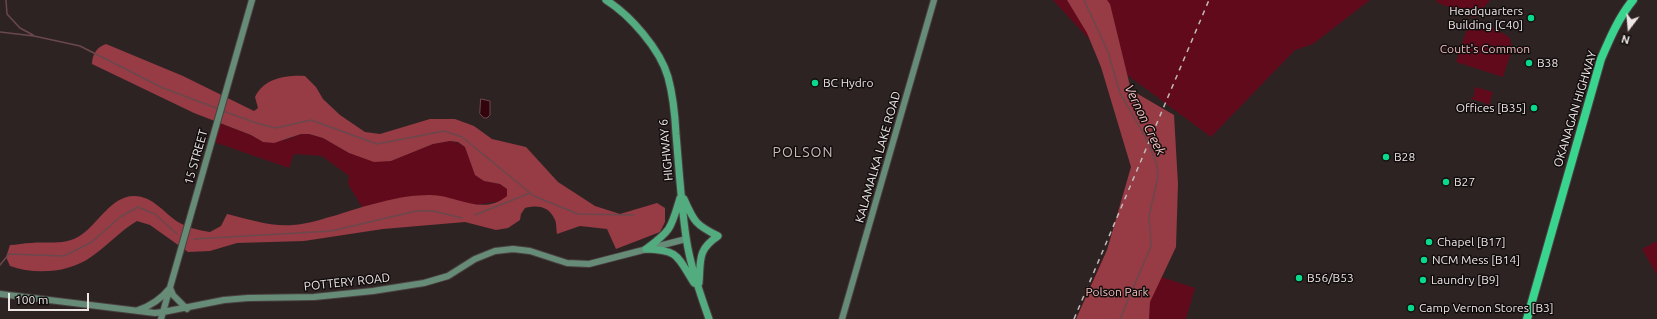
<!DOCTYPE html>
<html>
<head>
<meta charset="utf-8">
<style>
  body { margin:0 }
  #map { position:relative; width:1657px; height:319px; overflow:hidden; background:#2e2323; font-family:Ubuntu,sans-serif }
  canvas { display:block }
  .north { position:absolute; left:1609px; top:8px; width:40px; height:40px; -webkit-text-stroke:3px #130e0e; paint-order:stroke; rotate:196deg; font-size:11px; font-weight:700; line-height:16px; text-align:center; color:#eee6e6 }
  .north::after { content:''; display:block; margin:auto; width:14px; height:18px; background:#eee6e6; clip-path:polygon(50% 0,100% 100%,50% 72%,0 100%) }
  .scale { position:absolute; left:8px; top:293px; width:81px; height:18px; box-sizing:border-box; border:2px solid #eee6e6; border-top:0; padding-left:5px; font-size:12px; line-height:14px; white-space:nowrap; color:#eee6e6; -webkit-text-stroke:3px #130e0e; paint-order:stroke }
</style>
</head>
<body>
<div id="map">
<canvas width="1657" height="319"></canvas>
<div class="north">N</div>
<div class="scale">100 m</div>
</div>
<script>
const ctx = document.querySelector('canvas').getContext('2d');
ctx.lineJoin = 'round';
function fillPath(path, color) { ctx.fillStyle = color; ctx.fill(path, 'evenodd'); }
function trace(path, color, width, dash) { ctx.strokeStyle = color; ctx.lineWidth = width; ctx.lineCap = dash ? 'butt' : 'round'; ctx.setLineDash(dash || []); ctx.stroke(path); }
function drawText(font, color, halo, rows, align = 'center') {
  ctx.font = font + ' Ubuntu,sans-serif'; ctx.lineWidth = 3; ctx.setLineDash([]); ctx.textBaseline = 'middle'; ctx.strokeStyle = halo; ctx.fillStyle = color; for (const [text, x, y, turn = 0] of rows) {
    ctx.save(); ctx.translate(x, y); ctx.rotate((+turn || 0) * Math.PI / 180); ctx.textAlign = isNaN(turn) ? turn : align; if (halo) ctx.strokeText(text, 0, 0); ctx.fillText(text, 0, 0); ctx.restore();
  }
}
fillPath(new Path2D(`
  M1053,0h317l-57,44 -18,6 -84,87 -100,-74z
  M1437,0h53l-15,18 -39,-16z
  M1473,22c13,2 26,8 37,16l2,11 -9,28 -47,-15 12,-36z
  M1475,87l18,5 -4,13h-4l1,-2 -15,-4 1,-2h2z
  M219,123l32,12 12,7 23,-2 15,-6h8l14,4 26,15 42,8 42,-17 17,-3 8,2 7,4 6,13 13,21 16,3 7,5v7l-6,5 -26,4 -45,-10 -22,2 -46,10 -14,-23 1,-8 -27,-20 -28,-2 -5,14 -75,-26z
  M1657,241v34l-15,-26z
  M1103,258l92,30 -9,31h-110z`), '#600a1c');
fillPath(new Path2D(`
  M1067,0h40l3,4 21,86 43,25 4,69 -2,63 -26,55 -1,17h-73l31,-69 24,-83 -30,-100 -14,-34z
  M106,44l77,32 71,35 4,-3 -3,-11c9,-19 31,-22 50,-21l11,11 7,12 17,16 25,17 15,2 50,-15h25l19,7 18,13 34,8 32,35 37,24 25,8 37,-11 8,5v14l-5,10 -44,17 -9,-20 -27,-3 -23,8c-1,-5 0,-12 -3,-16 -6,-12 -17,-13 -29,-10l-4,6 -1,6 -12,8 -12,2 -31,-8 -82,7 -79,12 -67,2 -27,8 -22,1 -38,-27 -13,-4c-17,10 -30,25 -46,36 -22,16 -57,18 -81,9l-4,-9 4,-12c7,0 14,-2 21,-2 17,-2 35,3 50,-8 17,-11 30,-39 53,-39 19,0 30,17 44,26 10,6 20,8 32,10l11,-6 6,-12c21,5 44,13 66,11 15,-1 29,-6 44,-10 28,-9 62,-20 92,-20 27,-1 52,22 78,1v-7l-7,-5 -16,-3 -9,-6 -10,-28 -7,-5 -8,-1 -17,3 -42,17 -17,1 -25,-9 -26,-15 -14,-4h-8l-27,9 -11,-1 -12,-7 -57,-22 -102,-49c0,-8 4,-17 14,-20z`), '#973b44');
const water = new Path2D(`
  M481,99l9,2v14l-3,3h-3l-4,-4z`);
fillPath(water, '#32040b');
trace(water, '#6a484d', 1);
trace(new Path2D(`
  M6,0l1,14 13,14 13,7
  M1084,0l24,52 12,41 27,47 10,25 1,12 -9,39 2,30 -31,73
  M0,32l34,4 46,10 83,42 56,21
  M223,111l36,13 17,4 35,-8 66,24 67,-13 18,6 72,59 44,18 56,1
  M475,215l55,-22
  M194,239l137,-8 85,-20h17l29,7
  M0,265l9,-11 55,2 28,-14 28,-25 18,-10 17,7 22,20`), '#6a484d', 1.5);
const secondary = new Path2D(`
  M0,294l155,19 8,-1 61,-12 24,-2 66,-1 59,-6 51,-8 24,-7 27,-17 20,-8 18,-2 17,2 37,12 22,1 97,-25
  M138,310c13,-4 23,-11 32,-22l3,7 14,14
  M161,319l91,-319
  M842,319l92,-319`);
const primary = new Path2D(`
  M606,0c24,15 54,49 62,77 5,18 7,38 8,57 3,34 5,69 10,103 4,28 14,56 23,82
  M684,199c10,23 12,26 34,37 -21,14 -17,24 -19,47
  M646,249c33,1 31,7 48,34
  M646,249c26,-19 25,-21 34,-51`);
const highway = new Path2D(`
  M1527,319l74,-260c9,-21 18,-42 32,-59`);
trace(secondary, '#4a4041', 8);
trace(primary, '#4a4041', 9);
trace(highway, '#4a4041', 10);
trace(secondary, '#668c77', 6);
trace(primary, '#53ab80', 7);
trace(highway, '#39d48d', 8);
trace(new Path2D(`
  M1074,319l135,-319`), '#c3baba', 1.5, [5, 5]);
for (const [x, y, r, color] of [
  [1531,18,4,"#09d98b"],
  [1529,63,4,"#09d98b"],
  [815,83,4,"#09d98b"],
  [1534,108,4,"#09d98b"],
  [1386,157,4,"#09d98b"],
  [1446,182,4,"#09d98b"],
  [1429,242,4,"#09d98b"],
  [1424,260,4,"#09d98b"],
  [1299,278,4,"#09d98b"],
  [1423,280,4,"#09d98b"],
  [1411,308,4,"#09d98b"]
]) { const dot = new Path2D(); dot.arc(x, y, r, 0, 2 * Math.PI); ctx.fillStyle = color; ctx.fill(dot); trace(dot, '#130e0e', 1.5); }
drawText('12px', '#eee6e6', '#130e0e', [
  ["Headquarters",1523,11,"right"],
  ["Building [C40]",1523,25,"right"],
  ["B38",1537,63],
  ["BC Hydro",823,83],
  ["Offices [B35]",1526,108,"right"],
  ["B28",1394,157],
  ["B27",1454,182],
  ["Chapel [B17]",1437,242],
  ["NCM Mess [B14]",1432,260],
  ["B56/B53",1307,278],
  ["Laundry [B9]",1431,280],
  ["Camp Vernon Stores [B3]",1419,308]
], 'left');
drawText('12px', '#f1bcbd', '#130e0e', [
  ["Coutt's Common",1485,49],
  ["Polson Park",1117,292]
]);
drawText('12px', '#eee6e6', '#130e0e', [
  ["OKANAGAN HIGHWAY",1575,109,-73],
  ["HIGHWAY 6",666,150,-95],
  ["15 STREET",196,157,-74],
  ["KALAMALKA LAKE ROAD",878,157,-74],
  ["POTTERY ROAD",347,282,-6]
]);
drawText('italic 13px', '#f7c2c3', '#130e0e', [
  ["Vernon Creek",1145,120,64]
]);
ctx.letterSpacing = '1px';
drawText('14px', '#c9bbbb', '#130e0e', [
  ["POLSON",803,152]
]);
ctx.letterSpacing = '0px';
</script>
</body>
</html>
